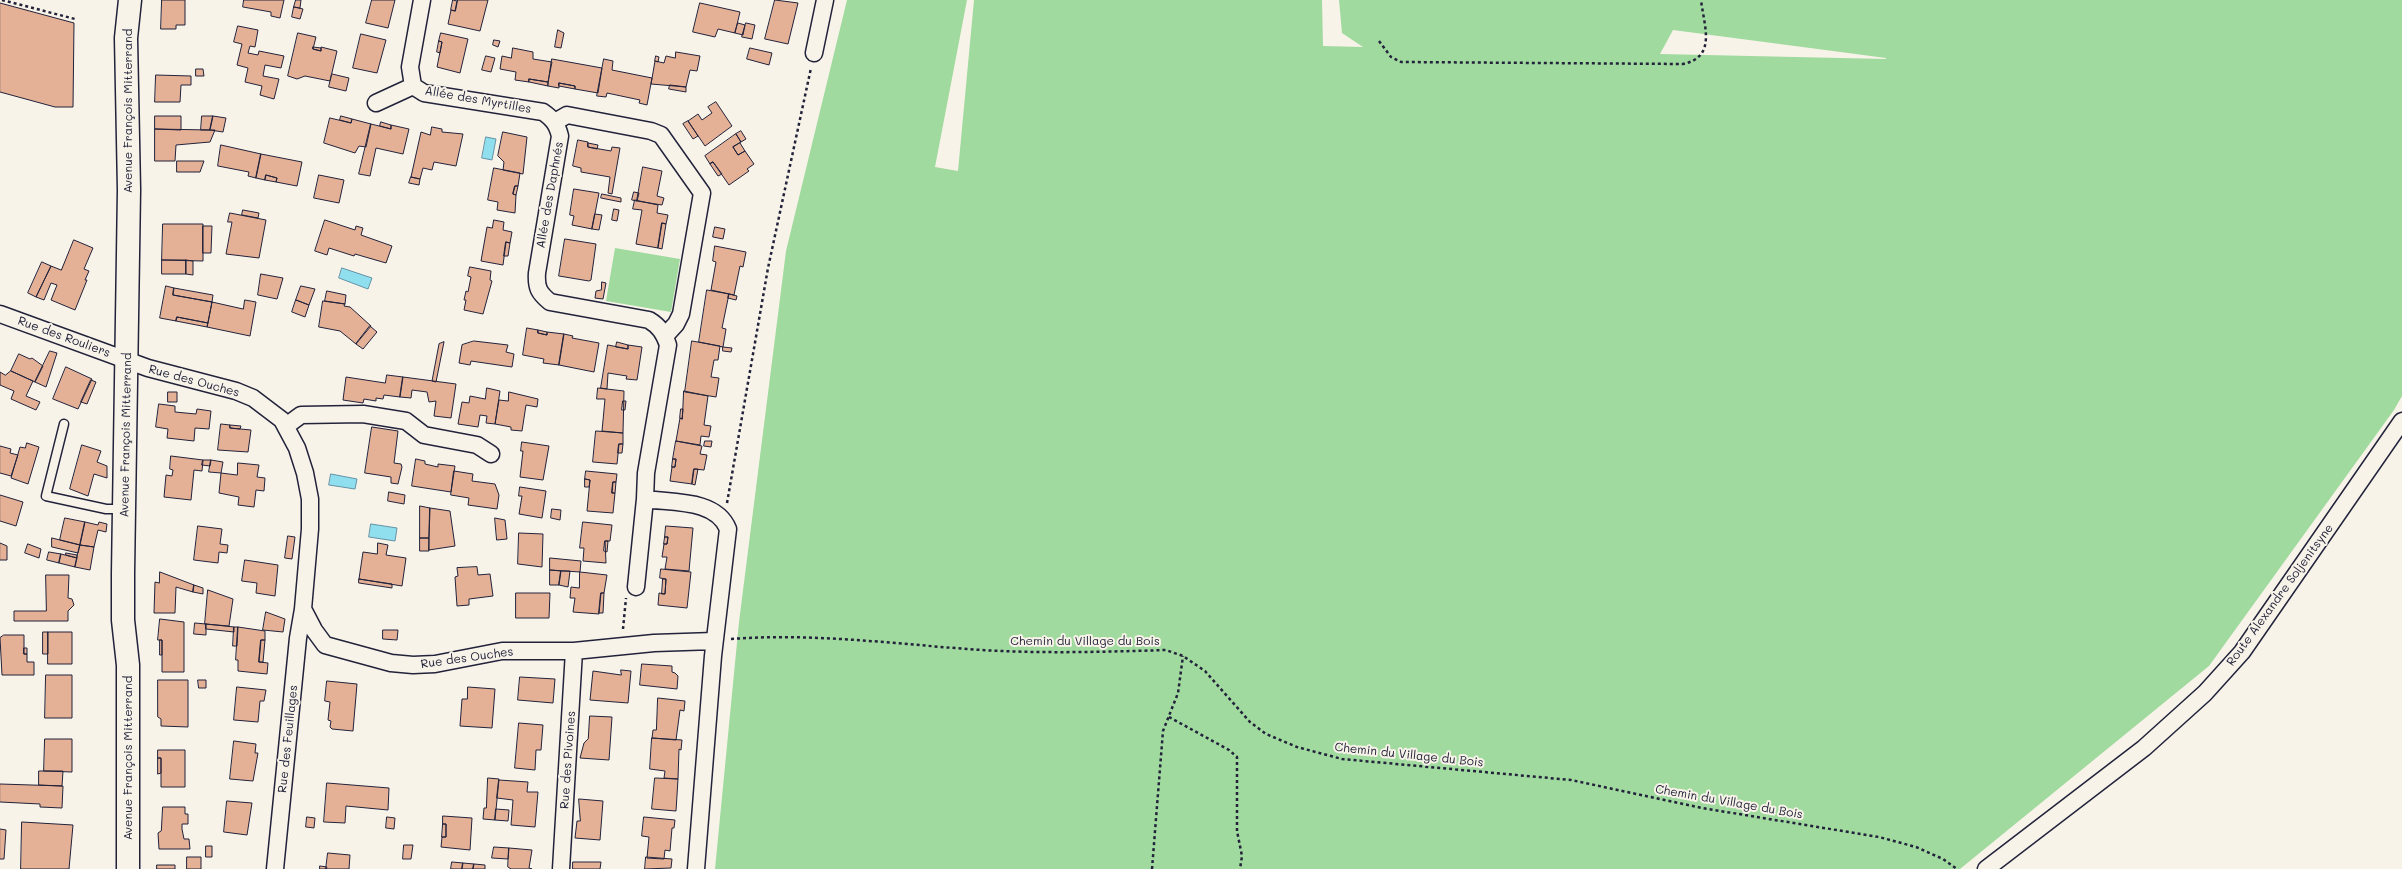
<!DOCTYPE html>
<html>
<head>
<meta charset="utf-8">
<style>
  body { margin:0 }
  canvas { display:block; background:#f7f3e8 }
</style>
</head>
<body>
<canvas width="2402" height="869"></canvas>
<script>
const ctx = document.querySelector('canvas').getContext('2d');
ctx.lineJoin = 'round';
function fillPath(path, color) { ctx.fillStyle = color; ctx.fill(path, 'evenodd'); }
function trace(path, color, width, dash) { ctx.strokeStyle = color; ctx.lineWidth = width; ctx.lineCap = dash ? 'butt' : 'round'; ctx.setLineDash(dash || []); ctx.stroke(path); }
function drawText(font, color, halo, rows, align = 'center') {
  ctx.font = font + ' Mali,sans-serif'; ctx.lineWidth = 4; ctx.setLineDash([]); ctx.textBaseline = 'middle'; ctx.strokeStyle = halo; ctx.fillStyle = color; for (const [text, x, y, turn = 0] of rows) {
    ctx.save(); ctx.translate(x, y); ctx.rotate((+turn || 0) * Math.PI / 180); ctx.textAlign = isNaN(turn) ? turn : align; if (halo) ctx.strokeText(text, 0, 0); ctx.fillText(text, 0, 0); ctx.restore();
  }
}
fillPath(new Path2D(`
  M847,0h120l-32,167 23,4 16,-171h348l1,46 40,1 -21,-14 -3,-33h1063v396l-8,14 -185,256 -249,203h-1245l24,-247 47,-371zM1673,30l213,28v1l-226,-5z
  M615,248l65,11 -9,53 -65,-11z`), '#a1da9f');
const water = new Path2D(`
  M486,137l10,2 -4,21 -10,-2z
  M342,268l30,10 -4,11 -29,-11z
  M331,474l26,5 -2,10 -26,-4z
  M371,524l26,4 -2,13 -26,-4z`);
fillPath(water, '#90dfee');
trace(water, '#6493a6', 1);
const building = new Path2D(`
  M162,0h23v25h-9v4h-15z
  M244,0h40l-4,18 -9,-2v-4l-28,-5z
  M296,0h5l-1,8 -6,-1z
  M372,0h23l-7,28 -22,-5z
  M453,0l4,1 -2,10 -4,-1z
  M458,0h30l-8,31 -32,-7 3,-14 4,1z
  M775,0l23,3 -10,41 -23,-5z
  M0,3l74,20 -1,84h-18l-55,-15z
  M700,3l40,9 -5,21 -17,-4 -3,8 -22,-5z
  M294,7l9,2 -3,10 -8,-2z
  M738,23l7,2 -2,10 -8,-2z
  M746,23l9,2 -3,14 -10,-2z
  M238,26l20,4 -3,17 -5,-1 -2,7 10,2 1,-4 25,5 -3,12 -16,-3 -2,11 16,3 -5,20 -14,-4 2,-9 -17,-4 3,-14 -11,-3 5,-21 -8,-2z
  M558,30l6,3 -3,15 -6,-1z
  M298,33l18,4 -3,12 8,2v-4l16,4 -7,30 -25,-5 -8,3 -9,-3z
  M441,33l27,6 -8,34 -23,-6 5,-25 -3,-1z
  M361,34l25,6 -9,33 -24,-5z
  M494,40l6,1 -2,6 -5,-2z
  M439,41l3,1 -2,11 -3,-1z
  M313,47l8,1v3l-8,-2z
  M513,48l20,4v7l19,3 -4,20 -19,-3v3l-14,-2 1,-8 -16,-3 2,-13 9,2z
  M750,48l22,5 -3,12 -22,-6z
  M676,52l24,4 -3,15 -7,-1 -4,17 -35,-3 4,-23 9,2 2,-7 9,2z
  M486,56l9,2 -4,14 -9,-2z
  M656,56l3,1 -1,5 -3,-1z
  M552,59l50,9 -4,25 -23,-4v-3l-16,-3v5l-11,-2z
  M604,59l9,2 -1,9 40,8 -5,27 -8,-2 1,-3 -33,-7 -1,4 -9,-1z
  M196,69h7l1,7h-8z
  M332,74l17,4 -3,13 -17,-4z
  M156,75l35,1v9h-10l-1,17h-25z
  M529,79l19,3v4l-19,-4z
  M559,83l16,3v3l-16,-3z
  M670,85l16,2v5l-17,-3z
  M716,102l16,24 -27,20 -17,-25 10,-7 4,6 10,-7 -4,-6z
  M155,116h26v14l-26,-1z
  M202,116h11l-3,14h-9z
  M213,116l13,2 -3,14 -13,-2z
  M341,116l11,3 -1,4 -11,-3z
  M330,118l21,5 1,-4 19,5 -5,23 -7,-1 -4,7 -31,-10z
  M688,121l10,15 -5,3 -10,-15z
  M381,122l10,3v4l-11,-3z
  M371,124l20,5v-4l18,4 -6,25 -27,-6 -6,28 -11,-2z
  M432,127l10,2v3l21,2 -7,32 -22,-4 -2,8 -9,-2 -3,11 -9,-2 10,-45 9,3z
  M155,129l55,1h5l-5,12 -34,3 -1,16h-20z
  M741,131l5,8 -5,3 -5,-8z
  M503,132l24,5 -4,37 -20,-4 1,-8 -6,-6z
  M736,134l5,8 -8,5 5,8 7,-4 9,13 -7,5 2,2 -20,14 -16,-23 -3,2 -5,-8z
  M578,140l10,2v5l23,4 1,-4 8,1 -8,46 -4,-1 2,-16 -29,-5v-4l-8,-2z
  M588,143l10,2 -1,4 -9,-2z
  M740,143l5,8 -7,4 -5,-8z
  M221,145l40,9 -5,24 -8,-2 1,-4 -31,-6z
  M261,154l41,8 -5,24 -21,-4 1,-4 -11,-3 -1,5 -9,-2z
  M177,161h27l-4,11h-23z
  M713,162l9,12 -4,2 -8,-12z
  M643,167l19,4 -5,25 7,2 -2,7 -25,-4z
  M494,168l26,5 -2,13h-3l-2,8 3,1 -1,18 -18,-3 1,-8 -10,-2z
  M266,175l11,3 -1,4 -11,-2z
  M319,175l25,5 -5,23 -25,-5z
  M411,177l9,2 -1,6 -10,-2z
  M515,186h3l-2,9 -3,-1z
  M574,189l25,4 -7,36 -20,-4 2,-9 -4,-1z
  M634,192l5,1 -2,8 -5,-1z
  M602,194l19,4v4l-20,-4z
  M635,200l23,5 -1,8 11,2 -2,9 -4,-1 -4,25 -22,-4 6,-34 -9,-1z
  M614,209l5,1 -2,11 -5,-1z
  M243,210l16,3 -1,5 -16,-3z
  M230,213l36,7 -7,38 -33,-4 6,-32h-4z
  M595,214l7,1 -3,15 -7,-1z
  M325,220l30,10 1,-4 7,2 -2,7 31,11 -6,17 -31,-9 -1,2 -25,-8 -2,7 -12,-4z
  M494,220l10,2 -1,8 9,2 -2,11 -4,-1 -3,23 -22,-4 6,-34 5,1z
  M662,223l4,1 -4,25 -4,-1z
  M163,224h40v37l-41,-1z
  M203,226h9l-1,27h-8z
  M715,227l10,2 -2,10 -10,-2z
  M565,239l31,5 -5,36 -2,1 -30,-5z
  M74,240l19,8 -9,21 5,2 -4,9h2l-12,30 -24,-10 6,-15 -6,-2 -7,17 -8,-3 15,-31 10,4z
  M506,242l4,1 -2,13h-4z
  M715,246l31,6 -3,15 -3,-1 -6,29 -23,-5 5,-28 -3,-1z
  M162,260h24v14h-24z
  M186,260l7,1v14l-7,-1z
  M42,262l9,4 -15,31 -8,-4z
  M470,267l21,4 -1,9 2,1 -9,33 -19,-4 2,-10h-2l2,-9 2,1 3,-15 -3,-1z
  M261,274l22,4 -6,21 -19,-4z
  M602,282l4,1 -3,16 -8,-1 1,-7 5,-1z
  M166,286l8,2 -1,7 39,7 -4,21 -31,-6 -1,4 -16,-3z
  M301,286l14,3 -6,16 -13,-5z
  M174,288l39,7 -1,7 -39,-7z
  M707,290l22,4 -7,34 4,1 -3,18 -24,-5z
  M327,291l19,4 -1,9 -20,-3z
  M729,294l8,2 -1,4 -8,-2z
  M245,300l11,2 -6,34 -43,-9 5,-25 31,7z
  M296,300l13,5 -4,12 -13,-5z
  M323,301l22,3 -1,2 6,1 21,19 -15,18 -16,-13 -21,-4z
  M177,317l31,6 -1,4 -31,-6z
  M370,326l7,6 -14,17 -7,-5z
  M527,328l11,2v3l9,2v-3l17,2 -5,31 -16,-2 1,-4 -21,-4z
  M538,330l9,2v3l-9,-2z
  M564,334l9,2 -1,2 27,5 -5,29 -35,-7z
  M474,341l34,4 -2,7 8,2 -2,13 -41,-6 -1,4 -11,-2 3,-18z
  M692,341l28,5 -2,14h-4l-3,17 8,1 -3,19 -31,-5z
  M444,342l-8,40 -4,-1 7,-37z
  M617,342l11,3v4l-12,-2z
  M608,345l20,4v-4l14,2 -5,33 -11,-1 1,-3 -19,-3 -1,16 -6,-1z
  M723,347l9,1 -1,4 -8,-1z
  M50,351l7,2 -11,34 -11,-5z
  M19,354l11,5 2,-1 11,8 -8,16 -24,-11z
  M66,367l26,12 -14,30 -25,-10z
  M11,371l22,10 -7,15 14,6 -4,8 -25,-11 3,-8 -14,-6v-13l5,3z
  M387,375l16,2 -3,20 -16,-2 -1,4 -7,-1v3l-12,-2 -1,4 -20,-3 3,-23 39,6z
  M403,377l53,7 -5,34 -17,-2 2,-15 -7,1 -2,-10 -15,-2 -1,8 -11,-1z
  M91,380l5,2 -9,22 -6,-2z
  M487,388l13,3 -5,33 -9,-1 1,-7 -7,-1 -2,12 -20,-3 4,-22 7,1 1,-7 15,3z
  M598,388l26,3 -1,42 -21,-2 3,-32h-8z
  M684,391l24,5 -4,29 7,1 -2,11 -8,-1 -1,9 -24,-4 4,-23 2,1z
  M168,392h9v10h-9z
  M509,392l29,7 -1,8 -11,-2 -4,26 -11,-1v-3l-16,-3 4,-24 9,1z
  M623,401h3l-1,9h-3z
  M159,404l16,2v6l21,2 1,-5 14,2 -2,18 -14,-1 -1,13 -27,-3 1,-9 -12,-2z
  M681,409h2l-1,10 -2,-1z
  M221,424l9,1v3l21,2 -3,22 -30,-2z
  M230,425l11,1 -1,3 -10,-1z
  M372,427l26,4 -4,32 7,1 1,3 -4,17 -7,-1v-6l-26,-4z
  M596,431l27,2v11h-4l-2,20 -24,-2z
  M676,441l26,5 -2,8 7,1 -3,15 -10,-1 -2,15 -22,-3 2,-14h3l1,-8h-3z
  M705,441h7l-1,6 -7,-1z
  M522,442l27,4 -6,34 -23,-3 3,-26h-2z
  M27,443l12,4 -11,37 -17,-6 9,-31 5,1z
  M619,444h4l-1,9h-4z
  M82,445l19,6 -4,11 10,4v12l-13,-4 -6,22 -18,-7z
  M0,446l11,3 -1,4 8,2 -7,21 -11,-3z
  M171,456l32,4 -1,11 -8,-1 -3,30 -27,-3 2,-22 6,1 1,-6 -3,-1z
  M416,459l9,2v3l13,3v-3l17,2 -4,26 -39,-6z
  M673,459h3l-1,8h-3z
  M203,460h8l-1,6 -8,-1z
  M211,460l12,2 -2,11 -12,-1z
  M238,463l21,2 -2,12 8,1 -1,13 -8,-1 -2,17 -16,-2 1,-8 -20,-4 2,-20 16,2z
  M694,469h4l-3,16 -3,-1z
  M454,471l19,3 -1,7 23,3 4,11 -2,14 -29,-4 1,-7 -18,-3z
  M586,471l31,3 -1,8h-3l-1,11h3l-2,20 -26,-2 3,-31 -5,-1z
  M585,479l5,1 -1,7h-4z
  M613,482h3l-1,11h-3z
  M520,487l26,4 -4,27 -23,-4 3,-18h-3z
  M389,492l16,3 -1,9 -16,-3z
  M0,495l23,7 -7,24 -16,-5z
  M420,506l10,2 -1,30h-9z
  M430,508l20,3 5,35 -26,4z
  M552,509l9,1 -1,10 -9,-2z
  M65,518l20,4 -5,23 -20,-5z
  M495,518l10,2 2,19 -10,1z
  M85,522l13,3 1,-3 8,2 -1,8 -8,-2 -4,17 -14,-2z
  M583,522l29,3 -2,16h-5l1,22 -23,-2 1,-13h-4z
  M198,526l24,3 -2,15 8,1 -1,8 -8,-1 -1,11 -24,-3z
  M666,526l27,2 -4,43 -24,-2 2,-12h-5l2,-13h3l1,-7h-3z
  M519,533l24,1 -1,33 -24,-3z
  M288,536l7,1 -3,22 -7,-1z
  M665,537h3l-1,7h-3z
  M52,538l28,7 -2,8 -26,-6z
  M420,538h9v13h-9z
  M605,541h3l-1,11 -3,-1z
  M0,543l7,3v14h-7z
  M378,543l10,2 -2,10 20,3 -4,28 -43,-7 4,-27 14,2z
  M28,544l13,5 -2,9 -14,-5z
  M80,545l14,2 -4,23 -15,-3z
  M49,552l12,2 -2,9 -12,-3z
  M66,553l11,2v3l-11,-3z
  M61,554l16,4 -2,9 -16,-4z
  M550,558l31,3 -1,11 -30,-2z
  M245,560l33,5 -3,31 -19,-3 1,-10 -15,-2z
  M477,567l1,8 12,-1 3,22 -24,3v6l-12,1 -2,-29 3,-1 -1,-8z
  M661,569l30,3 -4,36 -29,-3 1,-12 6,1 1,-15 -6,-1z
  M550,570l11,1 -2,14h-9z
  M561,571h9l-2,16 -9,-2z
  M160,572l34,13 -1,7 -17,-5 -1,26h-21l1,-31 4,1z
  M580,572l27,3 -3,18h-3l-2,21 -26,-2 2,-14h-5l1,-11 8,1z
  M46,575h23l-1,23 4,1 2,6 -6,6v10h-54v-10h32z
  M359,579l33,5v4l-33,-5z
  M663,579h3l-1,15h-3z
  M194,585l9,3v6l-10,-2z
  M208,590l25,9 -4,27 -24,-2z
  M516,593h34l-1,25h-33z
  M601,593h3l-1,20h-4z
  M266,612l19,7 -2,13 -20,-2z
  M160,619l24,3v50h-22v-32h-4z
  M195,623l11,1v11l-12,-1z
  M206,624l28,3v5l-28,-3z
  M234,627h4l-1,19h-4z
  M238,627l27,4v9h-4l-2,22 9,1 -1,11 -29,-3v-11h-2z
  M383,630h15l-1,10 -14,-1z
  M43,632h5v22h-5z
  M48,632h24v32h-24z
  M4,635h20v19h3v8h7v13h-32l-2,-37z
  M160,640h2v15h-2z
  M261,640h4l-2,22h-4z
  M24,648h3v6h-3z
  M642,664l30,2v6l3,1 3,3 -1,13 -37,-4z
  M621,670l10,1 -3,32 -38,-3 3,-29 28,4z
  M46,675h26v43h-27z
  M520,677l35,2 -2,24 -35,-3z
  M158,680h30v47l-27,-1v-7l-3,-2z
  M198,680h8v8h-7z
  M327,681l30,3 -4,47 -21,-2 -2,-2 1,-6 -3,-1 2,-18 -5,-1z
  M237,687l29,3 -2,11h-4l-2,21 -24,-2z
  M468,687l27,2 -3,39 -32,-2 2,-27h5z
  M658,698l27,3 -1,10 -4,-1 -4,30 -24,-2 1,-8h3z
  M590,716l22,1 -3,43 -29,-2 4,-15 4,-4z
  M519,723l24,2 -2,25h-5l-1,20 -20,-2z
  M652,738l30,2 -1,10 -2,-1 -1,30 -14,-1 1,-7 -15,-2z
  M45,739h27v33l-28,-1z
  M234,741l22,3 -1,9h3l-5,28 -23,-2z
  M158,750h27v37h-24v-29h-3z
  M158,758h3v15l-3,1z
  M39,771h24l-1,15 -23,-1z
  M488,778l11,1 -4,41 -12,-1 1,-11h2z
  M655,778l23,1 -2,32 -24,-2z
  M499,780l29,2 -1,10h11l-3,35 -24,-2 2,-25 -16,-2z
  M327,783l62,5 -1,22 -42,-4 -1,17 -21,-1z
  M0,784l63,2 -1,22 -22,-1v-3l-40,-2z
  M579,799l24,2 -3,39 -25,-2 2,-17h3z
  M227,801l25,2 -5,32 -23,-3z
  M163,807h22v7h3v10h-6v5l2,10h5l1,10h-31l-1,-16 3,-2z
  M496,809l13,1 -1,11 -13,-1z
  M443,816l29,2 -2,32 -29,-3 1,-10h4v-13h-3z
  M307,817l8,1 -1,10 -8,-1z
  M387,817l8,1 -1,11 -8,-1z
  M644,817l31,3 -1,8h-2l-2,23 -5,-1 -1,9 -17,-1 2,-21 -7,-1z
  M22,822l51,3 -4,44h-48z
  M443,824h3v13h-4z
  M0,829l6,1 -2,29h-4z
  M404,845h9l-2,14h-8z
  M206,846h6v11h-6z
  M494,847l15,1 -1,11 -16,-1z
  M509,848l23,2 -3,18 3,1h-21l-3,-2z
  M328,853l22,2 -1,14h-23z
  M187,857h14v12h-14z
  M646,857l26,2 -1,9 -26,1z
  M452,862l11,1 -1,6h-11z
  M573,862h28l-1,7h-27z
  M463,863l11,1 -1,5h-11z
  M474,864l11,1v4h-12z
  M157,865h18v4h-18z
  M320,866l7,1 -1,2h-6z`);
fillPath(building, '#e4b196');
trace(building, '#22223b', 1);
const service = new Path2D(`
  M64,424l-18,72 60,13h18`);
const minor = new Path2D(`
  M422,0l-12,67 3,19 11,7 119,19c10,7 14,12 17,24l-23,137c-1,15 2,20 13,29l99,18c10,6 15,13 19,25l-22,128 -1,26c27,4 71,0 83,30l-15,127 -17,213
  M814,53l11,-53
  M376,103l37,-17
  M555,122l12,-7 84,16 10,4 41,58 -21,121 -5,10 -11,12
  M0,314l148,54 88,23 17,7 29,22 15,28 8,25 5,26v30l-7,80 11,21 11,15 66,18 22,2 22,-1 67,-13h72l80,-8 60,-2
  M286,426l15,-11 62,-1 43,7 18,14 53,10 14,9
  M636,587l9,-88
  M275,869l23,-231 5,-29
  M561,869l13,-218
  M1986,869l158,-121 61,-55 37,-41 160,-231`);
const secondary = new Path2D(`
  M128,869v-204l-5,-45v-47l6,-383 -3,-152 4,-38`);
trace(service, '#22223b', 11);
trace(minor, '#22223b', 19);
trace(secondary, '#22223b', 25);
trace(new Path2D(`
  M2,0l73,19
  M1379,41l12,16 10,5 282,2c34,-7 21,-38 18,-64
  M727,503l41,-235 43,-200
  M623,629l3,-31
  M731,639c79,-6 156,4 236,10 66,5 133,3 199,1l17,6 22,15 45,51 16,12 31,13 45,12 229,21 131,28 177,29 37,10 27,12 14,10
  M1169,717l60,33 8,7v74l5,25 -2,13
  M1152,869l11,-138 15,-38 5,-37`), '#22223b', 2.5, [3, 3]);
trace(service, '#f7f3e8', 8);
trace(minor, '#f7f3e8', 16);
trace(secondary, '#f7f3e8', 22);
drawText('12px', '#22223b', '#f7f3e8', [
  ["Allée des Myrtilles",478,100,10],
  ["Avenue François Mitterrand",128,111,-90],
  ["Allée des Daphnés",550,195,-80],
  ["Rue des Rouliers",64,337,20],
  ["Rue des Ouches",194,381,15],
  ["Avenue François Mitterrand",126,435,-89],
  ["Route Alexandre Soljenitsyne",2280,595,-54],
  ["Chemin du Village du Bois",1085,641],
  ["Rue des Ouches",467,658,-8],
  ["Rue des Feuillages",288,739,-84],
  ["Chemin du Village du Bois",1409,755,6],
  ["Avenue François Mitterrand",128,758,-90],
  ["Rue des Pivoines",568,760,-86],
  ["Chemin du Village du Bois",1729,802,10]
]);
</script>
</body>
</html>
